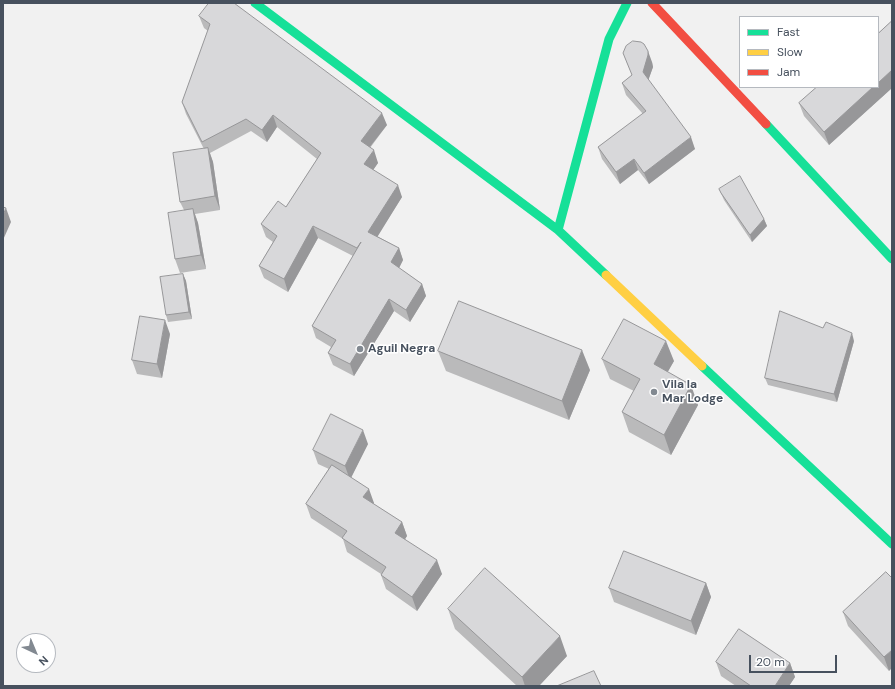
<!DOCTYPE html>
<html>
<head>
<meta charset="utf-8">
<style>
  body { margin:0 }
  #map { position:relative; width:895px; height:689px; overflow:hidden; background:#f1f1f1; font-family:"DM Sans",sans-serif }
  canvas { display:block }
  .frame { position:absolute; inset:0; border:4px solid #47515e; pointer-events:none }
  .legend { position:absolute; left:739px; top:16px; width:140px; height:72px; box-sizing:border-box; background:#fff; border:1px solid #b5b9bf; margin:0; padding:5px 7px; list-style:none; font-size:12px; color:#47515e }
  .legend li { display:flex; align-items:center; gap:8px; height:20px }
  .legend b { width:20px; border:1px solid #b5b9bf }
  .north { position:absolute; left:16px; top:633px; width:40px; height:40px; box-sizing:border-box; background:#fff; border:1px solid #b5b9bf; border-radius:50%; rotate:136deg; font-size:11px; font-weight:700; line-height:16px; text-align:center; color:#47515e }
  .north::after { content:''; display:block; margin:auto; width:14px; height:18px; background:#828991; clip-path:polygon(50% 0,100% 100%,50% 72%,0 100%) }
  .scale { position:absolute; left:749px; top:655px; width:88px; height:18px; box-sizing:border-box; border:2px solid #47515e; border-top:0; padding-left:5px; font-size:12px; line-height:14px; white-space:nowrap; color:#47515e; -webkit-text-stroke:3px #fff; paint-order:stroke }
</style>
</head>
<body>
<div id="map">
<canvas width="895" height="689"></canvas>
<div class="frame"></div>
<ul class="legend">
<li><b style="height:5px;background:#16e098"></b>Fast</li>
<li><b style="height:5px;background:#ffcf43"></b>Slow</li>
<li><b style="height:5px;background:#f24e42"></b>Jam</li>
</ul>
<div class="north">N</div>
<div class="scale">20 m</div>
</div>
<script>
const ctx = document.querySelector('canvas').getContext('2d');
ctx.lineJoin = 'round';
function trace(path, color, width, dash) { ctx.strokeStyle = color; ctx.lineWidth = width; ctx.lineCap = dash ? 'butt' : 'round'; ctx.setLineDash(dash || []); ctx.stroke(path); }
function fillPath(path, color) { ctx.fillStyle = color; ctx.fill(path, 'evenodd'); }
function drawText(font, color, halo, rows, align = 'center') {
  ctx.font = font + ' "DM Sans",sans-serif'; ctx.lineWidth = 3; ctx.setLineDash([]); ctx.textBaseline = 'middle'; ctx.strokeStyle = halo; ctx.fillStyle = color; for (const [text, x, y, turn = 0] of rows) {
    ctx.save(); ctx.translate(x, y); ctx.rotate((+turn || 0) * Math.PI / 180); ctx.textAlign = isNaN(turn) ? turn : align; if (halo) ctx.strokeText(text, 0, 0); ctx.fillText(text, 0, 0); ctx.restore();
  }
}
trace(new Path2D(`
  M255,3l303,227 48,45
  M766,124l126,135
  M558,230l51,-191 18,-36
  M702,366l190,178`), '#16e098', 9);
trace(new Path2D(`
  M606,275l96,91`), '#ffcf43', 9);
trace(new Path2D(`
  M652,3l114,121`), '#f24e42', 9);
fillPath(new Path2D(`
  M199,16l188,109 -17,23 8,15 -5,7 29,27 -25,39 22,12 4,12 -4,8 23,16 4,12 -16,26 -16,-11 -40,65 -21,-11 -5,-12 3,-6 -15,-9 -4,-12 41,-70 -35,-18 -30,54 -24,-14 -5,-12 14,-24 -7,-5 -5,-13 25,-17 31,-48 -40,-32 -10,15 -16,-11 -41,22 3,9 7,48 -25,4 3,9 8,46 -26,4 -5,-14 9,-49 -4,-8 24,-53 -18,-35 -4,-12 26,-71 -4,-3z
  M892,21v67l-63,57 -25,-29 -5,-13z
  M623,53l29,9 1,5 -5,13 47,69 -46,35 -11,-14 -18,14 -18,-25 -4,-12 45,-33 -17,-19 -4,-12 10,-8z
  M719,189l45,30 3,7 -15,16 -28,-42z
  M183,274l3,7 6,38 -24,3 -2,-7z
  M170,334l-8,44 -25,-4 -5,-14z
  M854,341l-17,61 -69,-17 -3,-7z
  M438,351l152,19 -21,50 -123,-49z
  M602,359l72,2 -7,11 31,33 -27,50 -42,-23 -7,-20 12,-21 -24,-12z
  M368,444l-17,33 23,26 -1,1 29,18 5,14 -2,3 37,35 -25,37 -31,-22 -5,-14v-1l-34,-22 -4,-13 -32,-21 -5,-14 23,-35 -11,-5 -5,-14z
  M886,572l3,99 -41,-45 -5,-14z
  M706,583l5,14 -15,38 -82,-33 -5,-14z
  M448,609l119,47 -28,30h-22l-62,-57z
  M716,662l74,1 5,14 -6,9h-53l-15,-10z`), '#bababb');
fillPath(new Path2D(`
  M648,51l4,11 1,5 -6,17 -4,-12z
  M892,70v18l-63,57 -5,-13 49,-45h5v-4z
  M382,113l5,12 -22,28 -4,-12z
  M273,115l4,12 -10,15 -5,-12z
  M691,137l4,12 -46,35 -5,-11z
  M208,148l5,14 7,48 -5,-14z
  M374,150l4,13 -9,13 -5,-12z
  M634,159l4,11 -18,14 -4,-12z
  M398,185l4,12 -29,47 -5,-12z
  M6,208l5,14 -8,18v-25z
  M193,209l5,14 8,46 -5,-14z
  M764,219l3,7 -15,16 -2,-7z
  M313,226l5,12 -30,54 -4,-13z
  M399,248l4,12 -7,14 -5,-12z
  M183,274l3,7 6,38 -3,-7z
  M422,284l4,12 -16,26 -4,-12z
  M389,299l5,12 -40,65 -4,-12z
  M165,320l5,14 -8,44 -5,-14z
  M852,333l2,8 -17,61 -3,-8z
  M666,341l8,20 -13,23 -7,-20z
  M582,350l8,20 -21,50 -7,-19z
  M691,385l7,20 -27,50 -7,-20z
  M363,430l5,14 -18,36 -5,-14z
  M369,489l5,14 -5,8 -6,-14z
  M402,522l5,14 -7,11 -5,-14z
  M437,560l5,14 -25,37 -5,-14z
  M706,583l5,14 -15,38 -5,-14z
  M560,636l7,20 -28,30h-14l-3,-9z
  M892,650v18l-3,3 -5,-14z
  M790,663l5,14 -6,9h-14z`), '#979799');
const building = new Path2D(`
  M209,3h25l148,110 -21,28 13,9 -10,14 34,21 -30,47 31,16 -8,14 31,22 -16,26 -17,-11 -39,65 -22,-11 8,-13 -24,-14 49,-84 -4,6 -44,-22 -29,53 -25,-13 18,-30 -16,-12 17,-23 8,6 35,-54 -48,-38 -11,15 -16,-11 -44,23 -20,-40 28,-78 -11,-8z
  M892,21v49l-14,13v-49z
  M633,41l8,1 3,2 4,7v4l-5,17 48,65 -47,36 -10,-14 -18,13 -18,-25 48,-36 -24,-28 10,-8 -9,-22 3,-7z
  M817,87h56l-49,45 -25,-29z
  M208,148l7,48 -35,6 -7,-49z
  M740,176l24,43 -14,16 -29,-42 -2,-4z
  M3,207l3,1 -3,7z
  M193,209l8,46 -26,4 -7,-46z
  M183,274l6,38 -23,3 -6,-38z
  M459,301l123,49 -20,51 -124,-50z
  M780,311l43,17 3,-6 26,11 -18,61 -69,-16z
  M140,316l25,4 -8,44 -25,-4z
  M624,319l42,22 -12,23 37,21 -27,50 -42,-23 18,-33 -38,-20z
  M331,414l32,16 -18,36 -32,-16z
  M332,465l37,24 -6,8 39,25 -7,11 42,27 -25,37 -31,-22 5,-8 -44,-29 5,-7 -41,-27z
  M624,551l82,32 -15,38 -82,-33z
  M485,568l75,68 -38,41 -74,-68z
  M886,572l6,6v72l-8,7 -41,-45z
  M739,629l51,34 -15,23h-24l-35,-24z
  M594,671l7,15h-44z`);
fillPath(building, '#d8d8da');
trace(building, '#979799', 1);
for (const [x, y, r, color] of [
  [360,349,4,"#828991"],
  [654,392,4,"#828991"]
]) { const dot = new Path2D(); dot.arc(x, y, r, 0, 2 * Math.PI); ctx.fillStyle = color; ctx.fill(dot); trace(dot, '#fff', 1.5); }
drawText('bold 12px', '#47515e', '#fff', [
  ["Aguil Negra",368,349],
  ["Vila la",662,385],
  ["Mar Lodge",662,399]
], 'left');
</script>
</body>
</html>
